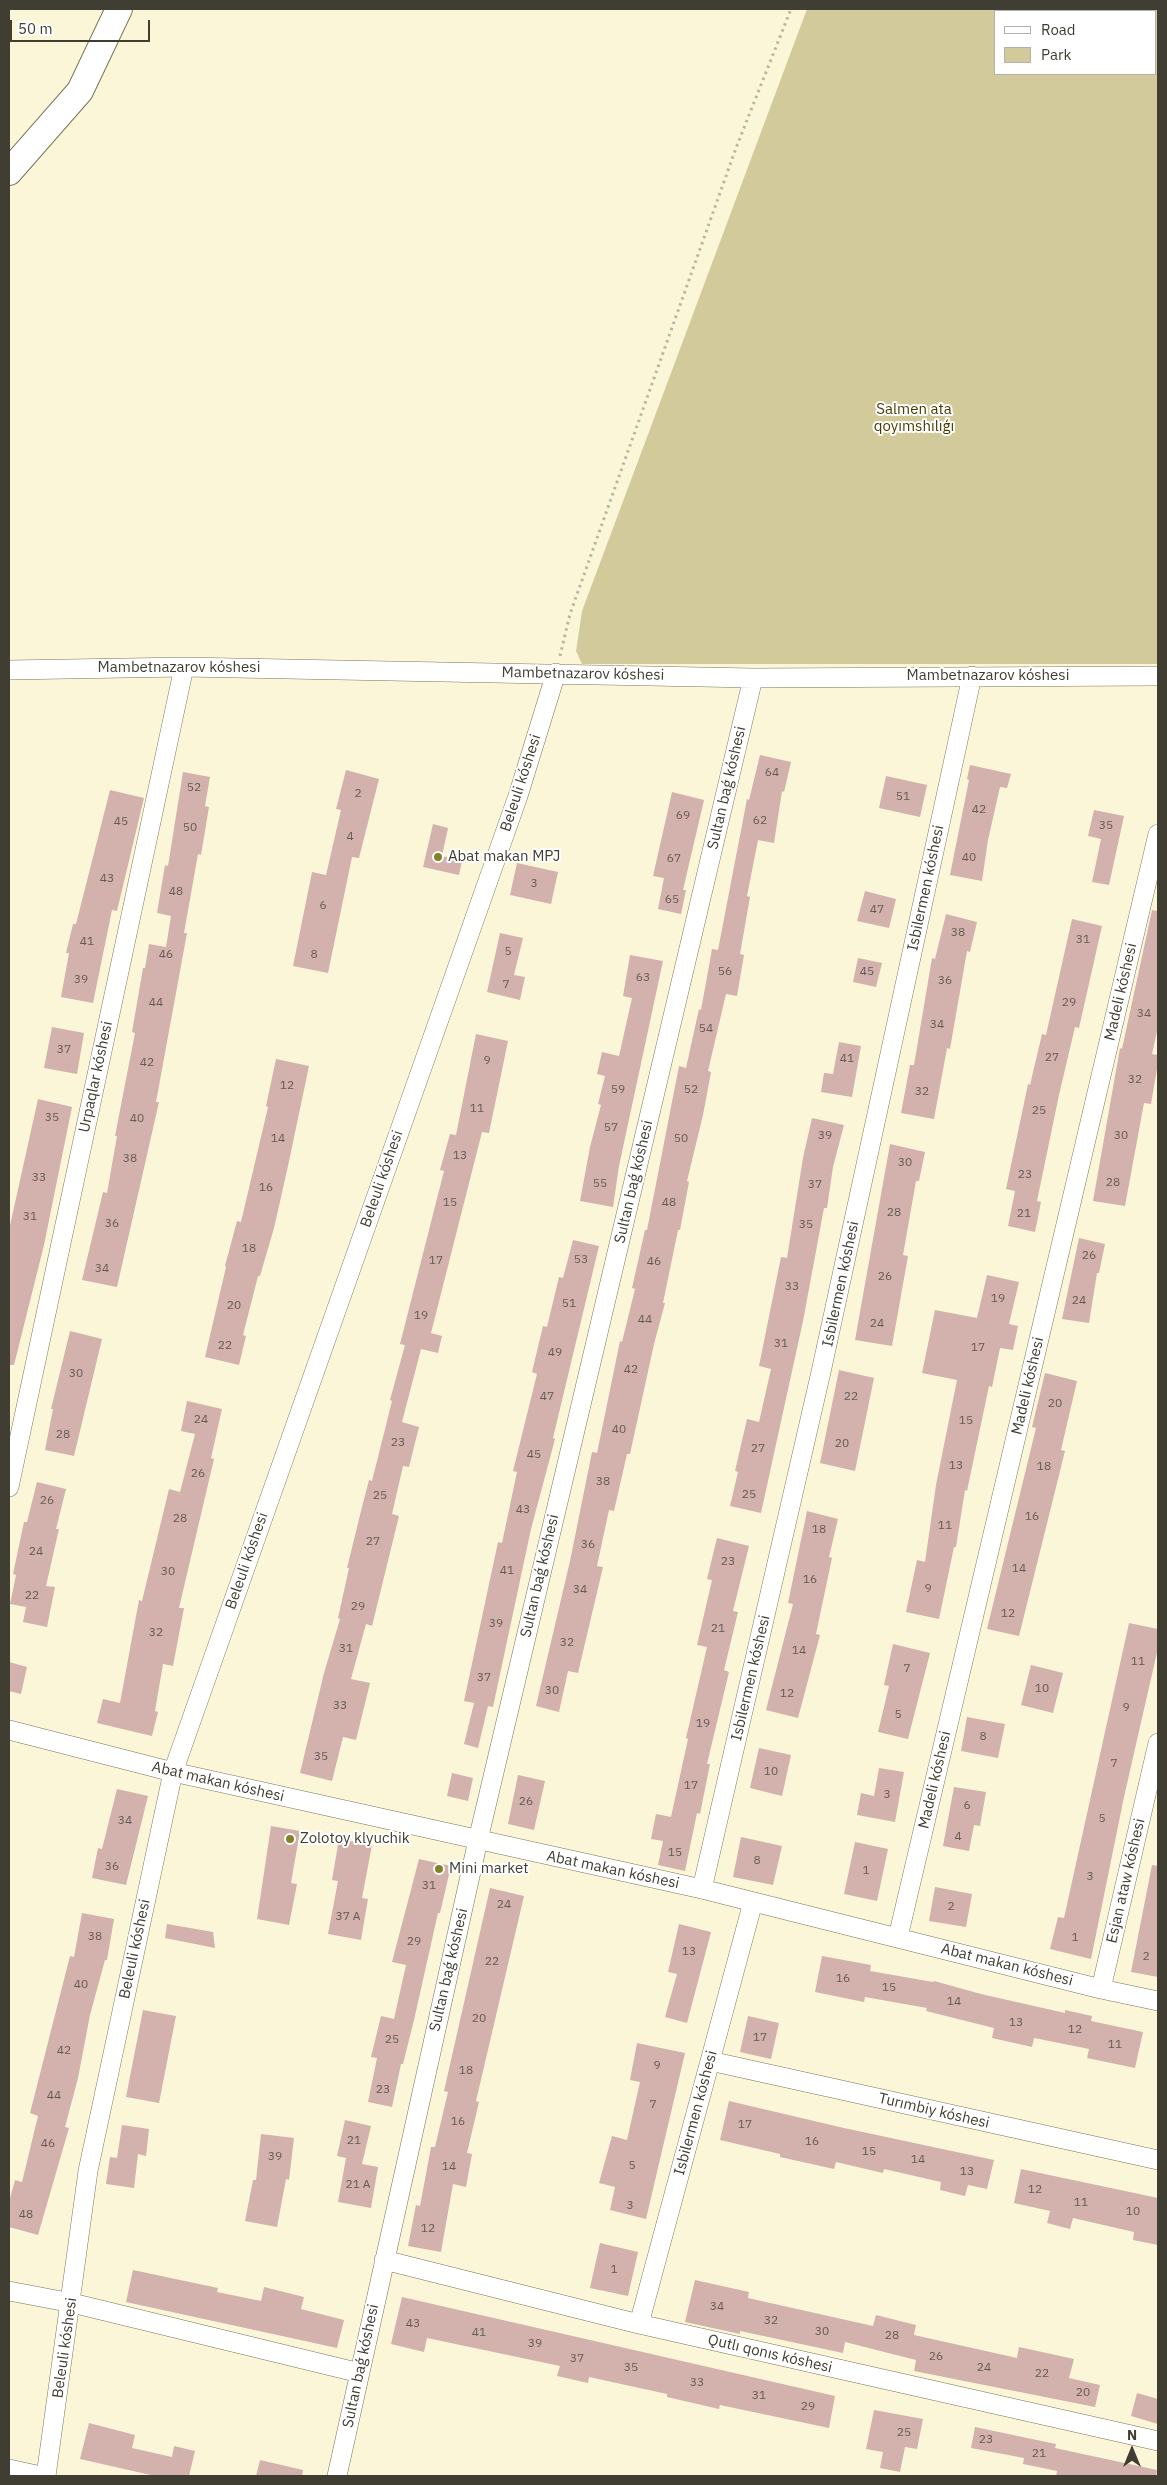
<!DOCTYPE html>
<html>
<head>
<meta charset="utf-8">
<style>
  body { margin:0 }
  #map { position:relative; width:1167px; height:2485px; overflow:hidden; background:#fbf6d8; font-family:"IBM Plex Sans",sans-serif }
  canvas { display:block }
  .frame { position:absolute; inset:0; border:10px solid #403d32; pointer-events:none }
  .legend { position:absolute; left:994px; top:10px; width:162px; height:65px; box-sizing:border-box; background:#fff; border:1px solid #b3b1ad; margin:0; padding:6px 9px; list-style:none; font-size:15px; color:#403d32 }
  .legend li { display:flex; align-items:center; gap:10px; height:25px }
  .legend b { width:25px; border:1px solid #b3b1ad }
  .north { position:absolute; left:1107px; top:2425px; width:50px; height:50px; -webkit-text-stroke:4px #fff; paint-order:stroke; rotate:0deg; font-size:14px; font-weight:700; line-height:20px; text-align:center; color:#403d32 }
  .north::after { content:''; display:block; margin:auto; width:18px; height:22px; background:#403d32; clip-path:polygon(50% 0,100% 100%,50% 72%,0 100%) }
  .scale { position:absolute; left:10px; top:20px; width:140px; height:22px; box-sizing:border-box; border:2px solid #403d32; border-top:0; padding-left:6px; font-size:15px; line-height:18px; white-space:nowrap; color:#403d32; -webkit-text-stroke:4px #fff; paint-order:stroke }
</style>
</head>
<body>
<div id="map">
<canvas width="1167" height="2485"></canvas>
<div class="frame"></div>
<ul class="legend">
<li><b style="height:6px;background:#fff"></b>Road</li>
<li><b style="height:14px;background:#d3ca9c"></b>Park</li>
</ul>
<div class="north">N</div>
<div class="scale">50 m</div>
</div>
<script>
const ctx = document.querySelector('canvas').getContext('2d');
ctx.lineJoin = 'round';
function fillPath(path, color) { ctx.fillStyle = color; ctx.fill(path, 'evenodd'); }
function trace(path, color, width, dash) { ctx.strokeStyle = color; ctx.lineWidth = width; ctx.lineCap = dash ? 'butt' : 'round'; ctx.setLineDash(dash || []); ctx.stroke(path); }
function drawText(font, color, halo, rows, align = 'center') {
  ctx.font = font + ' "IBM Plex Sans",sans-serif'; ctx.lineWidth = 4; ctx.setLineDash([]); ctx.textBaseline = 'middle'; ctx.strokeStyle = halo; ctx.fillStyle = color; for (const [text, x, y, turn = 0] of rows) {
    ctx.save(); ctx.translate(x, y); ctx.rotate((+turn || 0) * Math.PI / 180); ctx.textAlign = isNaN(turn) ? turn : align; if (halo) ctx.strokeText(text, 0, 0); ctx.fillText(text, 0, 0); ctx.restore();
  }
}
fillPath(new Path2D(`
  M807,9h351v655h-576l-6,-13 6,-40zM996,11h160v63h-160z`), '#d3ca9c');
fillPath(new Path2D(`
  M760,755l31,7 -7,30 -2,-1 -8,52 -16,-3 -11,56 3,1 -10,57 4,1 -7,41 -11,-2 -18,77 3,1 -8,43 -16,66 2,1 -9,48h-2l-15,73h2l-11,41 -24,110h-3l-13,57 -5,-1 -12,56 6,1 -25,106 -10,-2 -9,41 -23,-6 34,-145 22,-109 5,1 23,-112 2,1 13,-53 -3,-1 13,-58h2l32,-164 7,2 13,-59 2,1 11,-61 6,1 29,-151 2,1z
  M970,765l41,9 -4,14 -7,-1 -12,53 -6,41 -32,-6 19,-95 -2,-1z
  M346,770l33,9 -20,79 -7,-1 -24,116 -35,-7 19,-94 14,3 15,-65 -5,-1z
  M183,772l27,5 -5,29 4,1 -8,48 -3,-1 -14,79h3l-31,169h3l-42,185 -35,-7 21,-88 4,1 10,-57h-2l20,-103 -3,-1 11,-64h2l4,-24 17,3 5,-31 -14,-3 8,-48 3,1z
  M886,776l41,9 -7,32 -41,-9z
  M110,790l34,8 -27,113 -5,-1 -19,93 -32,-6 8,-44h-3l7,-29h3z
  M672,792l32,8 -21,90h3l-5,24 -23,-5 6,-31 -11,-2z
  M1094,810l30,6 -15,69 -17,-3 9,-43 -13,-3z
  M433,824l15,4 -6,28 20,5 -3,14 -36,-8z
  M517,863l41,9 -7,32 -41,-9z
  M865,891l31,8 -7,29 -32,-7z
  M1152,910l6,1v116l-6,27 6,1v8l-7,41 -7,-1 -19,103 -32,-5 27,-153 2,1z
  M946,914l31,8 -7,30 -3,-1 -17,98 -3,-1 -13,71 -33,-6 9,-48h4l18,-107 3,1z
  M1072,919l30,7 -23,102 -4,-1 -16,68 -22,106 4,1 -6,30 -27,-6 7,-35 -9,-2 22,-105 2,1 12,-51 4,1z
  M500,933l23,5 -9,37 11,2 -5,23 -33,-8z
  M630,955l33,6 -44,205 -6,41 -33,-6 10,-54 11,-42 -3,-1 7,-28 -8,-2 5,-22 17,4 13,-58 -9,-2z
  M858,958l24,5 -6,24 -23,-5z
  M52,1027l32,6 -7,41 -33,-6z
  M476,1034l32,7 -19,92 -7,-1 -51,201 11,3 -4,17 -17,-4 -19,73 17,5 -10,40 -6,-1 -11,48 7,2 -27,110 -6,-2 -15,55 19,4 -14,57 -13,-3 -11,44 -32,-8 24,-100 16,-54 -2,-1 11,-50h-2l15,-61 7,-27 3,1 20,-80 -2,-1 15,-55 -5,-1 44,-173 -4,-1 10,-36 6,1z
  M839,1042l22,4 -9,51 -31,-5 3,-19 9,1z
  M276,1059l33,7 -21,100 -14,62 -14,48h-2l-15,59 3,1 -7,29 -34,-8 21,-90 -1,-1 12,-45 4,1 27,-115 -2,-1z
  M38,1099l34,8 -28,138 -30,120h-5v-135z
  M812,1118l32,7 -11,42 -6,41h-3l-21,113 -42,192 -31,-7 8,-34 -3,-1 12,-52 12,3 12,-53 -12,-3 22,-109 6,1 16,-100z
  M890,1144l35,8 -6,29h-3l-13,74 5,1 -16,90 -37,-6z
  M1079,1238l26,6 -6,29h-2l-8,50 -27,-4z
  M573,1240l26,6 -46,192 2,1 -24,90 -38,178 -5,-1 -10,42 -14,-4 10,-41 -10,-2 34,-159 4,1 15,-71 -4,-1 24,-97 -5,-2 11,-46 4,1 12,-50 4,1z
  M987,1275l32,7 -10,42 9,2 -5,24 -13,-2 -8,39 -3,-1 -22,105 -2,-1 -9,57h-2l-15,72 -33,-7 11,-52 8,2 11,-77 21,-105 -35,-7 13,-63 42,8z
  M70,1331l32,8 -28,117 -29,-6 8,-41h-2z
  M839,1370l35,8 -19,93 -35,-8z
  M1045,1373l32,8 -16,69 4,1 -46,185 -32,-7 49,-201 -4,-1z
  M187,1401l35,8 -11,49 3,1 -35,149h5l-11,58 -10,-2 -8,47 3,1 -6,24 -55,-13 6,-24 17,4 19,-103 3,1 27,-112 11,3 15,-58 -14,-3z
  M37,1482l29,7 -10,40h3l-13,57 9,1 -8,40 -24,-5 3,-15 -16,-3 6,-29 -3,-1 11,-52h3z
  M807,1511l31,8 -9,38 3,1 -16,76 4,1 -22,83 -32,-8 27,-106 -5,-1z
  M717,1538l32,8 -16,65 5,1 -14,58 5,2 -22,92h3l-10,50 -3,-1 -12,58 -27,-6 5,-24 -12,-2 5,-25 15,3 17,-78 -2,-1 21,-91 -10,-2 15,-65 -5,-1z
  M1129,1623l29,6v19l-34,149 -33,162 -41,-10 8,-32 6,1z
  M893,1644l37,9 -22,86 -30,-7 11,-46 -5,-1z
  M9,1662l18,5 -6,27 -12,-3z
  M1031,1665l32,8 -10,40 -32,-8z
  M967,1717l38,7 -7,34 -37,-7z
  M759,1748l32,7 -9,41 -32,-8z
  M879,1768l25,4 -9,50 -38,-7 4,-22 13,3z
  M452,1773l21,5 -5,23 -21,-5z
  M518,1775l27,6 -11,49 -26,-6z
  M954,1787l32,5 -6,34 -6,-1 -5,26 -26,-5z
  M117,1789l31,7 -22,89 -34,-7 6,-30 4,1z
  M271,1826l29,5 -9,52 6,1 -8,41 -32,-6z
  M741,1837l41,9 -9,39 -40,-8z
  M339,1839l33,6 -10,53 6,1 -7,41 -33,-6 10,-53 -6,-1z
  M855,1842l33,7 -11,52 -33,-7z
  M419,1859l32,7 -11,47h-2l-24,107 -11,44h-2l-9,43 -24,-5 9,-44 -6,-1 10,-41 13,3 12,-54 -14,-3z
  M1152,1865l6,1v111l-27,-5z
  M935,1887l37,7 -6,33 -37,-6z
  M490,1888l34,8 -48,205 3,1 -12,51 5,1 -6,33 -13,-3 -12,68 -33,-6 8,-41 4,1 11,-59h4l13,-55 -4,-1z
  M82,1913l32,6 -7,41h-2l-15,55 -12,63 -13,49 4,1 -31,107 -29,-8v-25l6,-22 7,2 16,-66 -8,-3 40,-157 4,1z
  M167,1924l46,8 2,16 -50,-10z
  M679,1924l32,8 -24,91 -22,-6 12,-43 -9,-2z
  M822,1956l49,9 -1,6 63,11 1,-1 47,13 84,19v-3l27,6 -1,5 52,11 -8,36 -48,-10 2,-9 -55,-11 -2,9 -40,-9 2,-10 -68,-17 1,-3 -62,-11 -1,5 -49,-10z
  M143,2010l33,6 -17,87 -33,-6z
  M748,2016l31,7 -8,36 -31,-7z
  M637,2043l48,10 -39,166 -36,-9 5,-23 -16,-4 13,-47 15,4 13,-58 -10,-2z
  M729,2101l115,27 150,32 -7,29 -19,-4 -3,11 -25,-6 1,-8 -57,-13 -1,4 -47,-11 -2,7 -54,-12v-3l-60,-14z
  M345,2120l26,6 -9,38 16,3 -7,41 -33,-6 8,-44 -9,-2z
  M122,2125l27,4 -3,27 -8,-2 -4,34 -28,-4 4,-27 7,1z
  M261,2134l33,4 -5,42 -3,-1 -9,48 -32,-6 8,-41h3z
  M1021,2169l137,29v47l-25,-5 1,-8 -61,-14 -3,11 -23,-6 3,-12 -36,-8z
  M600,2243l38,9 -10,44 -38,-8z
  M133,2270l85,18 -1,4 44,9 3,-14 40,10 -3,12 43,11 -7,28 -211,-46z
  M695,2280l54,12 -1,6 125,28 3,-11 40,10 -2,10 103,23 2,-11 55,12 -5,19 31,7 -5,22 -181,-36 2,-11 -71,-18 -2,11 -103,-22v3l-55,-12z
  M402,2297l433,99 -6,32 -109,-23 -1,4 -52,-12v-3l-78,-17 -1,6 -31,-7 3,-10 -133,-28 -3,14 -33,-8z
  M1137,2393l21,6v25l-27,-8z
  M874,2410l49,9 -6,30 -12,-2 -5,25 -20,-4 3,-16 -17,-3z
  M89,2423l46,12 -3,13 40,9 2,-11 21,5 -6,25h-34l-75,-17z
  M975,2427l81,17 -1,4 102,22 -1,6h-100l1,-5 -34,-7 1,-6 -53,-10z
  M260,2460l43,10 -1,6h-46z`), '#d3b1ad');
const street = new Path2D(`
  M9,670l175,-3 569,11 405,-2
  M9,1487l175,-820
  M9,1730l164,42 529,117 399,100 57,12
  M702,1889l119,-517 151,-696
  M898,1937l260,-1103
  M1101,1989l57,-246
  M710,2061l448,99
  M384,2260l255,64 519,117
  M9,2291l63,12 288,70
  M639,2324l114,-422
  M9,2469l32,7
  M46,2476l42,-305 85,-399 345,-976 38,-123
  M337,2476l141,-636 275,-1162`);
const secondary = new Path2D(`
  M9,172l71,-81 39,-82`);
trace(street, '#7a755a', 20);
trace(secondary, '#7a755a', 28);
trace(new Path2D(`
  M560,656l10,-42 166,-466 55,-139`), '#bbb79f', 3, [2.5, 4]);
trace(street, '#fff', 19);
trace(secondary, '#fff', 26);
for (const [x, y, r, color] of [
  [438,857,5,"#858128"],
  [290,1839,5,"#858128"],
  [439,1869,5,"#858128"]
]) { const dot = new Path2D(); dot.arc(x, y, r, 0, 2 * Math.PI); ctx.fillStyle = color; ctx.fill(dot); trace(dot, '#fff', 2); }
drawText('12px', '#655a51', null, [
  ["64",772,773],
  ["52",194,788],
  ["2",358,794],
  ["51",903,797],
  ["42",979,810],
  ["69",683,816],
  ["62",760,821],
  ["45",121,822],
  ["35",1106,826],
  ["50",190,828],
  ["4",350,837],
  ["40",969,858],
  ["67",674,859],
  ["43",107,879],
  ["3",534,884],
  ["48",176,892],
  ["65",672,900],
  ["6",323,906],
  ["47",877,910],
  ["38",958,933],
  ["31",1083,940],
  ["41",87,942],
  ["5",508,952],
  ["46",166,955],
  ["8",314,955],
  ["56",725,972],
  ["45",867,972],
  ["63",643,978],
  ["39",81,980],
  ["36",945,981],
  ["7",506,985],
  ["44",156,1003],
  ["29",1069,1003],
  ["34",1144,1014],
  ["34",937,1025],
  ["54",706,1029],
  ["37",64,1050],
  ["27",1052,1058],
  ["41",847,1059],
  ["9",487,1061],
  ["42",147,1063],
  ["32",1135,1080],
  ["12",287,1086],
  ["59",618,1090],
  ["52",691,1090],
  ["32",922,1092],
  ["11",477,1109],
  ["25",1039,1111],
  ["35",52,1118],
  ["40",137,1119],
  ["57",611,1128],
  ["39",825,1136],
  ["30",1121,1136],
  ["14",278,1139],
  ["50",681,1139],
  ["13",460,1156],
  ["38",130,1159],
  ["30",905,1163],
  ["23",1025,1175],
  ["33",39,1178],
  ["28",1113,1183],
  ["55",600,1184],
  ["37",815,1185],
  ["16",266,1188],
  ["15",450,1203],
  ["48",669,1203],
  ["28",894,1213],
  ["21",1024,1214],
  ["31",30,1217],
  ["36",112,1224],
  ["35",806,1225],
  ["18",249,1249],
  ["26",1089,1256],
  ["53",581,1260],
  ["17",436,1261],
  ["46",654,1262],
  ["34",102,1269],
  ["26",885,1277],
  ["33",792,1287],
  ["19",998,1299],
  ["24",1079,1301],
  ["51",569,1304],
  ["20",234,1306],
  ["19",421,1316],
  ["44",645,1320],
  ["24",877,1324],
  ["31",781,1344],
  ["22",225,1346],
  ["17",978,1348],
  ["49",555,1353],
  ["42",631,1370],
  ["30",76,1374],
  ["47",547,1397],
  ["22",851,1397],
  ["20",1055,1404],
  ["24",201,1420],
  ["15",966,1421],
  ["40",619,1430],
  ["28",63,1435],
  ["23",398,1443],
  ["20",842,1444],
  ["27",758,1449],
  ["45",534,1455],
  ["13",956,1466],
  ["18",1044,1467],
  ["26",198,1474],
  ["38",603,1482],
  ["25",749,1495],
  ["25",380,1496],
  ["26",47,1501],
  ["43",523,1510],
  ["16",1032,1517],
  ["28",180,1519],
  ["11",945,1526],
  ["18",819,1530],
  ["27",373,1542],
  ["36",588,1545],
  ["24",36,1552],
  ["23",728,1562],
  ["14",1019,1569],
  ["41",507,1571],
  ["30",168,1572],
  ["16",810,1580],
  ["9",928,1589],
  ["34",580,1590],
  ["22",32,1596],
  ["29",358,1607],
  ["12",1008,1614],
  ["39",496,1624],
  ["21",718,1629],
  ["32",156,1633],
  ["32",567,1643],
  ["31",346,1649],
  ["14",799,1651],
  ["11",1138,1662],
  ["7",907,1669],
  ["37",484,1678],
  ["10",1042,1689],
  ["30",552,1691],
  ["12",787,1694],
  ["33",340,1706],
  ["9",1126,1708],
  ["5",898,1715],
  ["19",703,1724],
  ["8",983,1737],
  ["35",321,1757],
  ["7",1114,1764],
  ["10",771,1772],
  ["17",691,1786],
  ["3",887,1795],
  ["26",526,1802],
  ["6",967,1806],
  ["5",1102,1819],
  ["34",125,1821],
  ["4",958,1837],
  ["15",675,1853],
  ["8",757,1861],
  ["36",112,1867],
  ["1",866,1871],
  ["3",1090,1877],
  ["31",429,1886],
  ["24",504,1905],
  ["2",951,1907],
  ["37 А",348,1917],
  ["38",95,1937],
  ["1",1075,1938],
  ["29",414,1942],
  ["13",689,1952],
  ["2",1146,1957],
  ["22",492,1962],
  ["16",843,1979],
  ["40",81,1985],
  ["15",889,1988],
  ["14",954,2002],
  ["20",479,2019],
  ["13",1016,2023],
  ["12",1075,2030],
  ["17",760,2038],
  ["25",392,2040],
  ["11",1115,2045],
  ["42",64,2051],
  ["9",657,2066],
  ["18",466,2071],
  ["23",383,2090],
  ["44",54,2096],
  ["7",653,2105],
  ["16",458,2122],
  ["17",745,2125],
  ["21",354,2141],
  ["16",812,2142],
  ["46",48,2144],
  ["15",869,2152],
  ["39",275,2157],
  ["14",918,2160],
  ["5",632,2166],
  ["14",449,2167],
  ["13",967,2172],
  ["21 А",358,2185],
  ["12",1035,2190],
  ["11",1081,2203],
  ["3",630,2206],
  ["10",1133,2212],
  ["48",26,2215],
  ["12",428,2229],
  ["1",614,2270],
  ["34",717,2307],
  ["32",771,2321],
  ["43",413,2324],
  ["30",822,2332],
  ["41",479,2333],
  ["28",892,2336],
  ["39",535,2344],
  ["26",936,2357],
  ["37",577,2359],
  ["35",631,2368],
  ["24",984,2368],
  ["22",1042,2374],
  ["33",697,2383],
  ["20",1083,2393],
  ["31",759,2396],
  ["29",808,2407],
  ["25",904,2433],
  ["23",986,2440],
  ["21",1039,2454]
]);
drawText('15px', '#473d00', '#fff', [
  ["Salmen ata",914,410],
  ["qoyımshılıǵı",914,427]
]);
drawText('15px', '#403d32', '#fff', [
  ["Mambetnazarov kóshesi",179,668],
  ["Mambetnazarov kóshesi",583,674,1],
  ["Mambetnazarov kóshesi",988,676],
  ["Beleuli kóshesi",521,783,-72],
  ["Sultan baǵ kóshesi",727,788,-77],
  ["Isbilermen kóshesi",926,888,-78],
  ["Madeli kóshesi",1121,992,-77],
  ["Urpaqlar kóshesi",96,1077,-78],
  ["Beleuli kóshesi",382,1179,-71],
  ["Sultan baǵ kóshesi",634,1182,-77],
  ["Isbilermen kóshesi",841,1284,-78],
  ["Madeli kóshesi",1028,1386,-77],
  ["Beleuli kóshesi",247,1561,-71],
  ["Sultan baǵ kóshesi",540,1576,-77],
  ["Isbilermen kóshesi",751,1678,-77],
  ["Madeli kóshesi",935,1780,-77],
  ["Abat makan kóshesi",218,1782,13],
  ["Abat makan kóshesi",613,1870,12],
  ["Esjan ataw kóshesi",1126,1881,-77],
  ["Beleuli kóshesi",135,1949,-78],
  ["Abat makan kóshesi",1007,1965,14],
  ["Sultan baǵ kóshesi",449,1970,-77],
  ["Turımbiy kóshesi",934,2111,13],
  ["Isbilermen kóshesi",696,2113,-75],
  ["Beleuli kóshesi",65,2348,-82],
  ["Qutlı qonıs kóshesi",770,2354,13],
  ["Sultan baǵ kóshesi",361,2366,-78]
]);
drawText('15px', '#403d32', '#fff', [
  ["Abat makan MPJ",448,857],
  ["Zolotoy klyuchik",300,1839],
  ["Mini market",449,1869]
], 'left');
</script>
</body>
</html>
